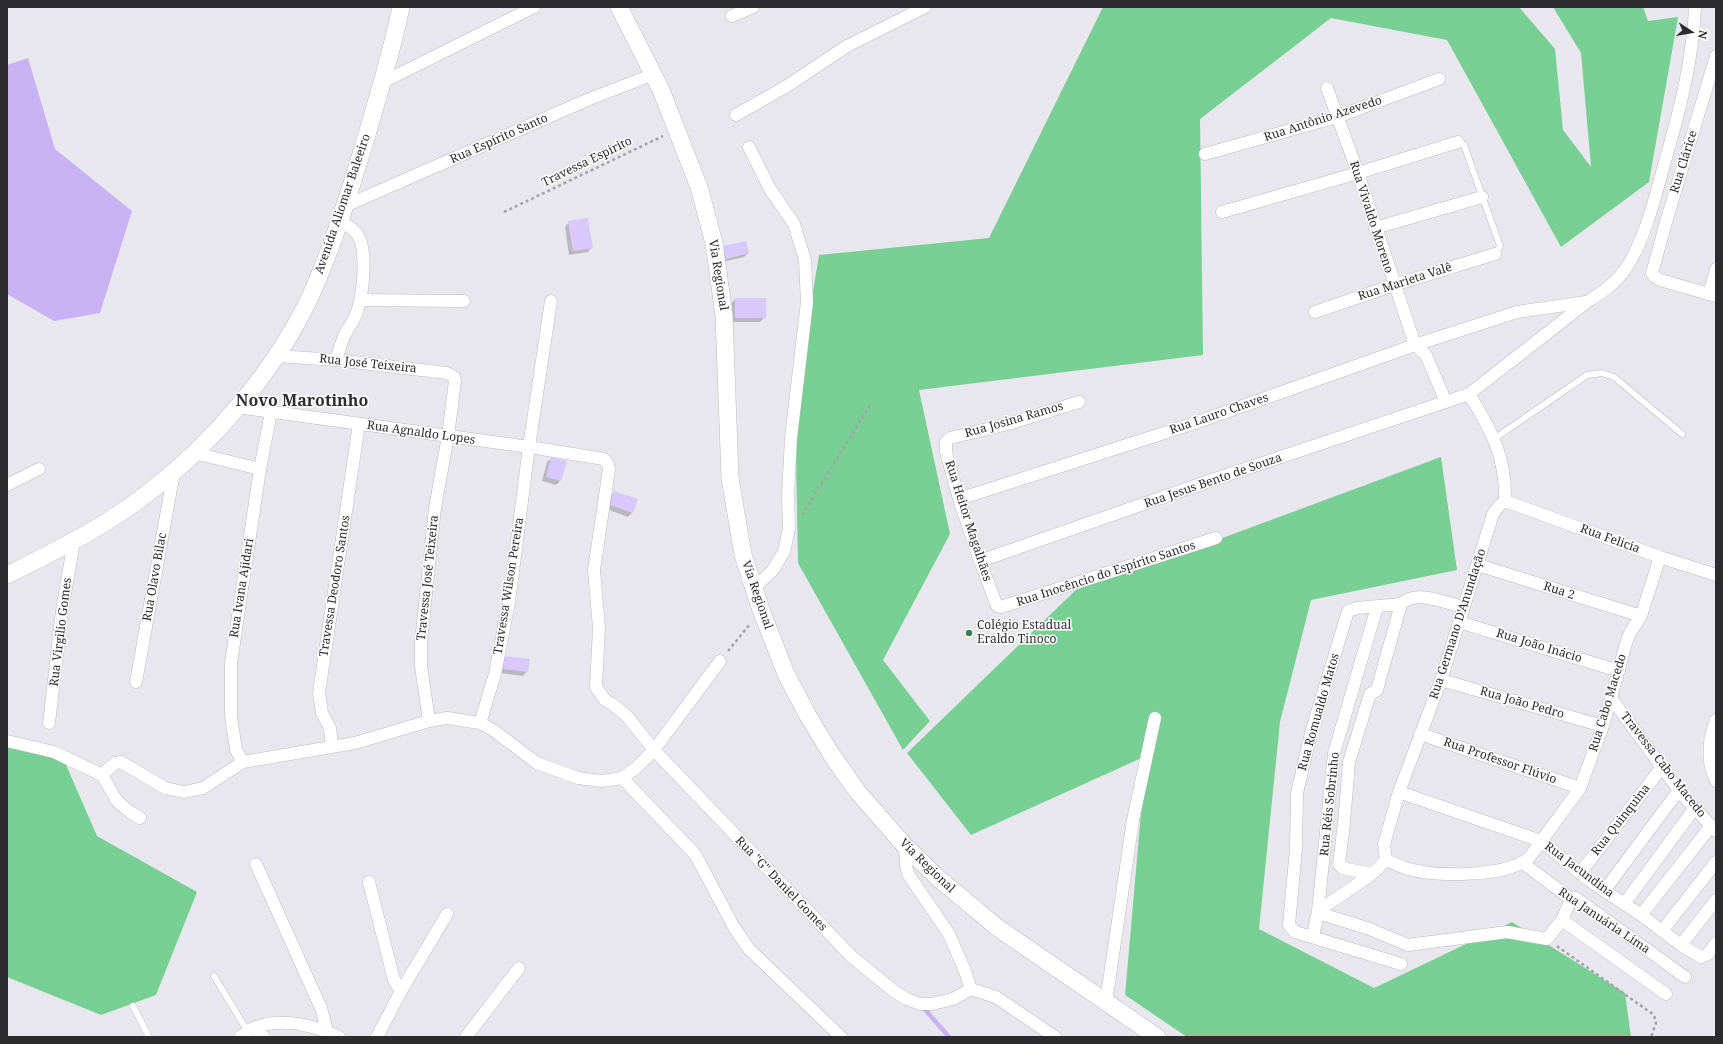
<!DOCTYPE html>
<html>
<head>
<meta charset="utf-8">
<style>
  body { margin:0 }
  #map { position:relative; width:1723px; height:1044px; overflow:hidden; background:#e9e7ee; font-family:"Noto Serif",serif }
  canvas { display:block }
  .frame { position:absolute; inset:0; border:8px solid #2c2b2e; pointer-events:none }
  .north { position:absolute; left:1671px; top:12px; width:40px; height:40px; -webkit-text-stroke:3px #fff; paint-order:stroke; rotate:102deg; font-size:11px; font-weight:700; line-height:16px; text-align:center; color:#2c2b2e }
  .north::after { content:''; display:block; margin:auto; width:14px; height:18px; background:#2c2b2e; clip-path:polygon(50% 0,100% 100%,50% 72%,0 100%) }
</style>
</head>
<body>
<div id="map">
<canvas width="1723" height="1044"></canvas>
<div class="frame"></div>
<div class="north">N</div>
</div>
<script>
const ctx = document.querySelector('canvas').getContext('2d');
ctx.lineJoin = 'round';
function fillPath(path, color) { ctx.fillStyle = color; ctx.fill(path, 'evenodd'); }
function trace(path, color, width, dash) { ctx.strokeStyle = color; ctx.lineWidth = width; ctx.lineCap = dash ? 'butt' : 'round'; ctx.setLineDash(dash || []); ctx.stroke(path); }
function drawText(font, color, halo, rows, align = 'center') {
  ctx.font = font + ' "Noto Serif",serif'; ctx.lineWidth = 3; ctx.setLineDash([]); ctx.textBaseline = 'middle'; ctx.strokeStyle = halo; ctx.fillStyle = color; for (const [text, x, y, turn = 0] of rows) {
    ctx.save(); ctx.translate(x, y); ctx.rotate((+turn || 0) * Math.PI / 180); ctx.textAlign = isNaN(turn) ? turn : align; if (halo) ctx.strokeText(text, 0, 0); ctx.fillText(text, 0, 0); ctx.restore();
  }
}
fillPath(new Path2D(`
  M1103,7h416l36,42 8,81 28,37 -10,-114 -28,-46h90l5,14 30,-4 -29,165 -88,65 -114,-207 -116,-22 -131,101 3,236 -284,35 31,144 -67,126 47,61 -27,29 -105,-187 -3,-162 24,-146 170,-17z
  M1441,457l16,113 -146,30 -31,122 -21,207 115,59 138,-66 113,71 6,44h-444l-62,-42 21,-239 -175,79 -64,-82 174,-168 136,-45z
  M7,743l53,8 37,85 100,56 -41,103 -55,20 -94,-38z`), '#77cf94');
fillPath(new Path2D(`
  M28,58l27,91 77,62 -32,102 -46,8 -47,-27v-229z`), '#c9b2f4');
fillPath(new Path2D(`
  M569,222l23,25 -4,5 -19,3 -4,-28z
  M724,247l24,6 -4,4 -22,5 -2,-11z
  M735,299l30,18 -5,5h-29v-18z
  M552,458l13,4 -5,19 -4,4 -14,-4 5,-19z
  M615,492l17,21 -4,4 -22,-8 4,-12z
  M505,657l22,14 -4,5 -24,-3 2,-11z`), '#0003');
trace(new Path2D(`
  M921,1005l28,32`), '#c9b2f4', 4.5);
fillPath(new Path2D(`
  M588,218l5,30 -20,3 -5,-30z
  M746,241l3,12 -23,6 -3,-13z
  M735,298h31v20h-31z
  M551,457l16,4 -6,20 -15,-4z
  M614,491l24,8 -5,14 -23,-8z
  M505,656l25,3 -2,13 -25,-3z`), '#d9c8fb');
const service = new Path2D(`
  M1458,142l6,3 36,101 -3,6 -2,2
  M1494,439l93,-64 15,-2 12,4 68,57
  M214,976l34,56
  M133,1006l16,31`);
const minor = new Path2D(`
  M732,16l21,-9
  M1716,56l-50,166 -14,51 2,3 6,4 56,16
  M383,82l151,-75
  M1327,88l31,85 57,172
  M736,115l51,-29 60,-40 78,-39
  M749,147l21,42 24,35 11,36 2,42 -16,136 -3,57 1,33 -5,24 -12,19 -18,17
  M1205,154l132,-37 102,-38
  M345,206l242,-106 67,-26
  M1222,212l136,-39 100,-31
  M1375,228l107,-31
  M1709,294l7,-25
  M361,300l103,1
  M1315,312l79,-27 101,-31
  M1415,345l11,10 20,47
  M277,356l59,4 111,13 7,4 1,4 -7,55 -13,72 -14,134v24l8,55
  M336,360c3,-8 5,-16 8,-24 4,-8 10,-15 13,-24 6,-16 11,-64 0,-78 -4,-6 -11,-9 -17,-13
  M1469,394c23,37 37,63 36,107
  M1079,402l-71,22 -58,14 -4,4v10l13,47 21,62 17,45 4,1 215,-69
  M237,407l292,40 75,12 4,5 1,5 -15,101 5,58 -3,59 9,13 7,4 14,11 28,35 198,207 43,35 12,7 13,5h12l21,-5 18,-10
  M194,453l66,16
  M7,485l32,-16
  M959,499l233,-75 223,-79 102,-33 69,-10
  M1505,501l155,56 56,18
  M980,561l232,-81 257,-86 118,-92c18,-11 34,-23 44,-42 16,-29 24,-63 33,-95 15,-52 29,-104 31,-158
  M1478,565l163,51
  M1459,622l160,49
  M1441,680l162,46
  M136,682l38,-210
  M1611,698l73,99 32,34
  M1716,720c-8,21 -10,41 0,61
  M49,723l13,-112 12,-70
  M480,723l15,-49 14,-72 20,-155 22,-146
  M1420,734l160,54
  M7,741l47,11 48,23 15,26 13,11 10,6
  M332,746l-2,-18 -8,-15 -3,-20 40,-269
  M243,762l-7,-12 -5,-34v-53l29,-194 11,-57
  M102,775l13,-12 6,-1 44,26 19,4 19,-4 40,-26 112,-19 74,-22 18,-3 33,5 13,7 44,33 41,15 24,3 20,-3 14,-10 18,-18 66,-89
  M622,778l73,76 40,75 14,20 92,88
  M1399,792l142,49 49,40 51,34 40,30 20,12 7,-3 8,-11
  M905,846l1,19 2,9 41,60 16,37 6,18 25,8 59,40
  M1386,860c7,3 15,7 23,9 28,8 97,8 120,-11l51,-70 23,-62 24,-86 3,-7 11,-17 19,-59
  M1386,860l-2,-16 15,-52 42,-112 52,-166 6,-8 6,-5
  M1523,863l48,36 5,-1 109,79
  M256,864l65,144 6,23
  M1580,873l82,-106
  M1372,874l-30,-6 -3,-4 5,-41 5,-61 21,-68 7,-4 24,-86
  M369,882l25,98 7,11
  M1604,891l75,-101
  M1624,904l70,-95
  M1318,911l16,-158 43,-146
  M1318,913l49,15 41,17 99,-13 40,7 15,-19 9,-21
  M1641,915l70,-89
  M1562,920l104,74
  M1662,931l54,-69
  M1313,937l5,-26 54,-37 14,-14
  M1681,945l35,-45
  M1401,964l-106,-32 -6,-7 7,-77 1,-55 14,-60 37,-122 9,-3 44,-4c15,-15 45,-1 62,3
  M1106,1002l27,-182 22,-102
  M254,1028l10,9
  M240,1037c5,-3 10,-8 16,-10 27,-9 57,-2 83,10
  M377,1037l24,-46 46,-77
  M466,1037l53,-69`);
const secondary = new Path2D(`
  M619,7l42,83 38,97 15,56 10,72 6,163 13,77 18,55 25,64 21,40 24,40 26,37 48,55 33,32 60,50 159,109
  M7,575c48,-24 98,-48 141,-82 66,-51 128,-123 163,-198 21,-47 36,-95 51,-144 14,-48 29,-95 39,-144`);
trace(service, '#bcbac1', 7);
trace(minor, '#bcbac1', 13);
trace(secondary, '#bcbac1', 18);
trace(new Path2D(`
  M504,212l159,-76
  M802,515l68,-110
  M728,651l22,-27
  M1557,946l97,69 2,8 -5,14`), '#a4a2a8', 2.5, [3, 3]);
trace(service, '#fff', 6);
trace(minor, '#fff', 12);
trace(secondary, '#fff', 17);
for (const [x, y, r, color] of [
  [969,633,4,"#358352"]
]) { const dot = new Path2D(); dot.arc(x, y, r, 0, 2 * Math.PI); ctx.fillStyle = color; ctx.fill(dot); trace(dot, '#fff', 1.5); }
drawText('12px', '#2c2b2e', '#fff', [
  ["Rua Antônio Azevedo",1323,119,-18],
  ["Rua Espírito Santo",499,139,-24],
  ["Travessa Espirito",587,162,-26],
  ["Rua Clárice",1684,162,-73],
  ["Avenida Aliomar Baleeiro",343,204,-71],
  ["Rua Vivaldo Moreno",1371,217,72],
  ["Via Regional",718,275,81],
  ["Rua Marieta Valê",1405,282,-18],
  ["Rua José Teixeira",368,364,6],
  ["Rua Lauro Chaves",1219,414,-19],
  ["Rua Josina Ramos",1014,420,-16],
  ["Rua Agnaldo Lopes",421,433,8],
  ["Rua Jesus Bento de Souza",1213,481,-19],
  ["Rua Heitor Magalhães",968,521,72],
  ["Rua Felicia",1610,539,20],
  ["Rua Inocêncio do Espírito Santos",1106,574,-18],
  ["Rua Olavo Bilac",155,577,-80],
  ["Travessa José Teixeira",428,578,-84],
  ["Travessa Deodoro Santos",335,586,-81],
  ["Travessa Wilson Pereira",509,586,-81],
  ["Rua Ivana Ajidari",242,588,-81],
  ["Rua 2",1559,591,18],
  ["Via Regional",757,595,71],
  ["Rua Germano D'Anundação",1458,624,-72],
  ["Rua Virgilio Gomes",61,632,-83],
  ["Rua João Inácio",1539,646,17],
  ["Rua João Pedro",1522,703,16],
  ["Rua Cabo Macedo",1608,703,-73],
  ["Rua Romualdo Matos",1319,712,-74],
  ["Rua Professor Flúvio",1500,761,19],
  ["Travessa Cabo Macedo",1663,765,52],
  ["Rua Réis Sobrinho",1330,804,-84],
  ["Rua Quinquina",1621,820,-52],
  ["Via Regional",927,866,44],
  ["Rua Jacundina",1579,870,37],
  ["Rua \"G\" Daniel Gomes",781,884,46],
  ["Rua Januária Lima",1604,921,34]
]);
drawText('12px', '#2c2b2e', '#fff', [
  ["Colégio Estadual",977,626],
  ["Eraldo Tinoco",977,640]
], 'left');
drawText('bold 16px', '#2c2b2e', '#fff', [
  ["Novo Marotinho",302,401]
]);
</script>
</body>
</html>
